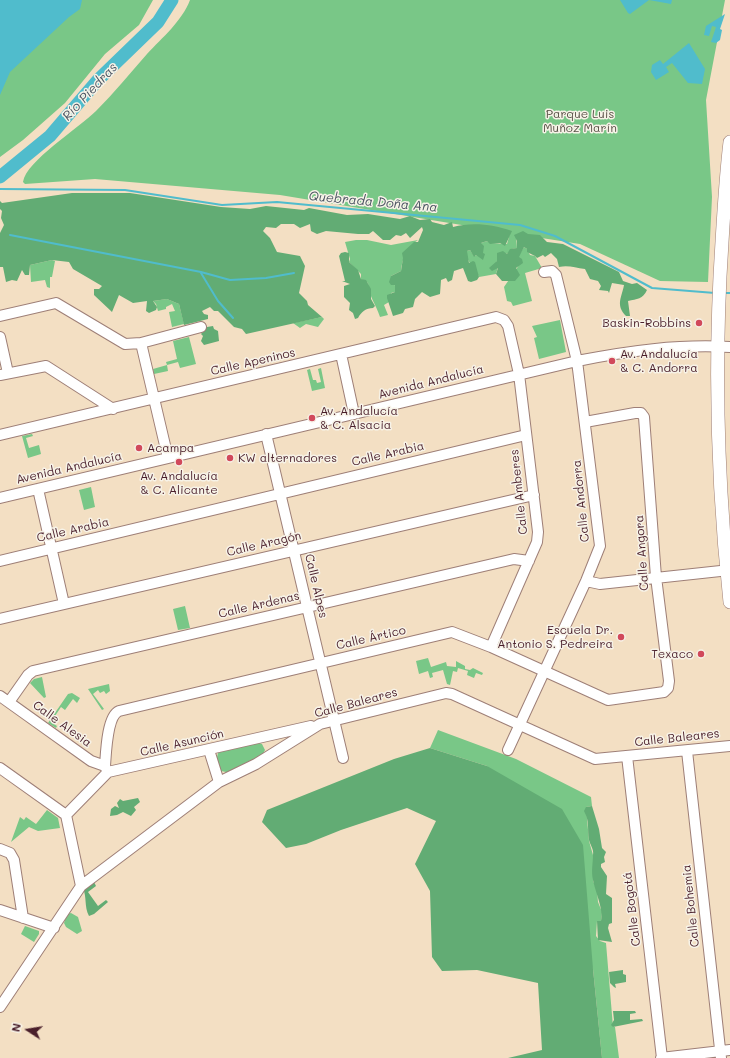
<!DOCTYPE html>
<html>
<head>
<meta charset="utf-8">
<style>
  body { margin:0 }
  #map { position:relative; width:730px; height:1058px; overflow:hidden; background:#f3dfc3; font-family:Mali,sans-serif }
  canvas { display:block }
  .north { position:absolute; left:8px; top:1010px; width:40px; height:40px; -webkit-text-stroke:3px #f7f3e8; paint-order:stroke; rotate:282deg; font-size:11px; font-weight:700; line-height:16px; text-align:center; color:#4a1f2b }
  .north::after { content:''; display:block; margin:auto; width:14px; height:18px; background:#4a1f2b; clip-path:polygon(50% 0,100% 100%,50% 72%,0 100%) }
</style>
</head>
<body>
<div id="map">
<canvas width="730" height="1058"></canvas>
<div class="north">N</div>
</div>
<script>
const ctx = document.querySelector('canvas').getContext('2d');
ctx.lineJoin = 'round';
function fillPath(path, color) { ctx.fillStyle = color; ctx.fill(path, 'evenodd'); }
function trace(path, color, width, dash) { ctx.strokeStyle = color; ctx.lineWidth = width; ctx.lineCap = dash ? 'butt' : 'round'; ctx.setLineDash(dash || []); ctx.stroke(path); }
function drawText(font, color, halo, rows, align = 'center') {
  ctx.font = font + ' Mali,sans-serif'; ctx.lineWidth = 3; ctx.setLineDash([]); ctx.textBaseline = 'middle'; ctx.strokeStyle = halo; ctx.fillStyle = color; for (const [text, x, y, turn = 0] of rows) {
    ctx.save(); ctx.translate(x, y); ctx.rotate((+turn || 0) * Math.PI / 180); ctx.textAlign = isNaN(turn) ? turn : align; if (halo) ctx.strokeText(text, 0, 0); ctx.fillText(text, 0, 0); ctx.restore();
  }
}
fillPath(new Path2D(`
  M0,0h153l-14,25 -34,29 -40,49 -42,37 -23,17z
  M190,0h535l-19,100 6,97 -4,85 -48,-1 -80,-37 -64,-10 1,14 -5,1 -5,5 -2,-1 -8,8 -3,8 4,-2 -2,7 -17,3c-3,-9 -14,-15 -12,-26l3,-1 4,6 9,-3 -2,-10 6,-2 4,2 16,1 3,-11 -230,-38 -185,-16 -70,5 -2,-2c3,-21 56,-54 73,-71 18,-18 34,-38 51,-57 15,-16 35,-33 43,-54z
  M356,240h11l24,5 27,-5c-11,7 -16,18 -17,31l-10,5 5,12 -1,4 -4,1 -2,9 -5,3 4,10 -8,2c-4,-13 -11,-20 -12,-34l-7,-4v-5l-12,-12 1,-3 -5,-17z
  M524,247l3,2 3,6 5,1 7,12 -17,5 7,28 -19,5 -2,-4 -4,-1 -3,-14 15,-22v-10z
  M52,260l3,1 -3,16h-2v11l-3,-1 -2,-7 -14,2 -1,-17z
  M167,299l12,5 5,20 -12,3 -3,-15 6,-1 -3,-7 -6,3v2l-8,2 -2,-7 -3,-3z
  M322,317l2,2 -6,8 -12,-3 -6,4 -7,-5z
  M560,320l6,32 -27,7 -5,-21 3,-1 -5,-11z
  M189,337l7,27 -16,4 -2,-6 -11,3 1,6 -14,3 -1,-5 14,-4 -1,-3 11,-3 -4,-18z
  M321,368l4,20 -13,3 -5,-21 3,-1 3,11h3l1,3 4,-1 -3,-13z
  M32,434l1,2 -7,2 3,10 10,-3 2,9 -13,4 -6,-22z
  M91,487l4,20 -11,3 -5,-20z
  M185,606l5,22 -12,2 -5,-21z
  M428,658l3,9 15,-5 1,4 9,1v-6l9,5v3l5,1 3,-2 10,5 -1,2 -6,-2 -2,5 -7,-3 1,-4 -10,-3 -1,4 -4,-1 -3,14 -3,-1 -4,-14 -11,3 1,4 -3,1 -2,-7 -9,3 -3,-13z
  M42,677l4,20 -2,1 -14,-15 4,-4z
  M109,684l1,7 -4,3 -2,-3 -4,2 -2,-3 -5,4 11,15 -2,1 -14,-21z
  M72,693l8,5 -3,5 -4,-4 -8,11 -4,-3 -10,15 6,4 -1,2 -8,-5 20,-29z
  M438,730l78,29 75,38 1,9 -6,1 3,34 4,14v26l4,9 1,12 4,10 -1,9h-4l-1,15 4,5 6,2 7,84h2l4,31h-17l-9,-89 -106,-203 -57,-18z
  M259,743l3,1 3,6 -3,6 -31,17 -10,-2 -5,-10 2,-8 4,-2z
  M47,810l11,8 2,10 -22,3 -9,-4 -18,15 9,-25 4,3 2,-3 10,7z
  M71,913l7,4 4,14 -5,3 -11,-7 -2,-4 3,-9z
  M25,926l14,5v3l-5,8 -13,-8z`), '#79c787');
fillPath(new Path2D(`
  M72,193h58l91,14 29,2 16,-3 38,4 5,-2 38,7 21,-1 32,5 10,-3 10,4 10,-1 2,3 12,3 8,-3 1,5c18,-5 40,-3 59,4l-7,15 -5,-3 -10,1 -3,-3 -6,2 3,3 -1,7 2,1 -2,6 -7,-5 -2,2 -4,-7 -3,1 2,12 4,-2 2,1 4,15 -2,3 -6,2 -3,-1 -5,-13 -9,3 -2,9 -4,2 -2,-4 -5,2 -1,14 -10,3 -8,-5 -7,7 -2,8 -8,2 -2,4 -10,3 -6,-18v-3l8,-3v-7h-4l-2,-3 2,-6 10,-5 2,-13 -1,-5 12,-11h4l5,-12 -1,-3 -12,11 -4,-5 -5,3 -5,-1 -6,5h-7l-10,-9 -4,3h-11l-32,-3 -9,3 -6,-3 -1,-7 -10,4 -6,-4h-13l-5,4 -10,-1 -3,4 7,7 7,14 23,4 5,10 -6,27 8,8 1,4 14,12 -76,17 -4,-5 -8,-2 -16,-16h-4l-4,-4 -8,4 2,3 4,1v4l-24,6 -5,-21 -12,-5 -14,2 4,6 -1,3 -7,3 -3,-2 1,-10 -14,2 -14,-8 -7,17 -18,-17v-6h5l3,-3 -29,-17 -4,-7 -17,-2 -22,5 -1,10h-4l-3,-5 -5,11 -5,-1 -6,2 -3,-15h-3v-34l4,-8 -3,-7 1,-7 -2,-2v-8l2,2z
  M523,231l5,3 12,1 7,7 16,2 56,28 4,9 9,3 5,-1 10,7c-4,9 -10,9 -19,11l2,15h-4c-11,-11 -4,-19 -2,-31l-12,-2 -3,10 -1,-2 -9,-1 2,-4 -3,-5 -8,-2 -5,-10c-10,-1 -16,-4 -26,-2l-2,-8 -6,-6 -6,4 -2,-2 -6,3 -2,-2 -8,-4v-3l-3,-2 -5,10 3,2 1,4 -7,5 4,7 -5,6h-13l-6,-7 2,-6 -6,3 -3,-3 8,-7v-8l6,-2 4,3 3,-5 7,-1v-7l-3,-6z
  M345,252l4,1v9l9,8 3,9 5,1 5,9v10l4,7 -2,2c-7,0 -12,4 -15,10l-3,1 -2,-6 -4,-3 1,-7 -6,-6v-11l6,-2 -8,-3h3l-6,-25 2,-3z
  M213,326l1,3 4,2 1,10 -15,4 -3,-4 2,-5 -2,-2 6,-7z
  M430,748l57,18 75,43 21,36 10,124 9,89h-94l34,-8 -4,-67 -61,-13 -35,1 -10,-14 -2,-66 -15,-27 21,-43 -29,-13 -66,22 -35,14 -20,4 -24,-26 5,-12 127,-51z
  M138,798l2,4 -6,5 2,3 -5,6 -8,-4 -6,3 -7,1 1,-7 4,-3 4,2 -2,-5 3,-4 3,2z
  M592,806l7,23 3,19 4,4 -2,5 1,5 -4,2v3l6,9 -1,18 6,4v25l-3,1 -1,4 4,14 -14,-2 -1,-19h4c3,-11 -6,-30 -8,-41 -2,-9 0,-17 0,-25 1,-6 -3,-10 -4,-15 -2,-12 1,-18 -5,-29l2,-4z
  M94,882l2,4 -8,6 10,14 8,-6 2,2 -14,12 -5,2c-5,-9 -2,-20 -6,-27z
  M623,970v4l3,1v7l-11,2 1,4 -2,-1 -4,-4 -1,-11z
  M613,1011h22l1,2 -6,1v6l12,-1 1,2 -30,6 -2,-2 3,-5z`), '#62ac74');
fillPath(new Path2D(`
  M0,0h82l-2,9 -11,8 -59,55 -10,23z
  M620,0h52l-1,4 -22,-4 -19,14 -2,-1z
  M725,14l-5,15 2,1 -2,10 -4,3 -5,-1 5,-15 -4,-1 -3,10 -5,-1 2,-9z
  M689,43l16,26 -3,15 -14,-1 -16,-20 -6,4 3,5 -13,8 -5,-8 1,-7 8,-5 3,4z`), '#50bccc');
trace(new Path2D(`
  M0,189l125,1 97,15 55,-3 243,23 35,11 97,52 63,5
  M10,235l191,37 29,8 36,-2 28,-5
  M201,273l17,28 15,17
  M723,293h7`), '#50bccc', 2);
trace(new Path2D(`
  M0,177l50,-41 48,-56 60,-58 14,-22`), '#50bccc', 13);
const minor = new Path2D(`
  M0,316l56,-13 69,41 16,-1 60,-16
  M0,337l8,36
  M141,343l27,115
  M341,354l13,60
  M0,375l46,-9 67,43
  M266,434l77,324
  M0,435l496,-118 8,3 4,6 11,48 19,158 -1,10 -46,105
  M38,489l26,115
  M0,498l577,-137c51,-10 101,-17 153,-14
  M0,561l526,-126
  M586,581l14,3 130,-14
  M0,619l534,-124
  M0,696l91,65 14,5 2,5
  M9,702l19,-27 5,-4 481,-112 15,2
  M209,750l10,32
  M508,750l78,-169 14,-35 -23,-185 -21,-86 -4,-4 -8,1
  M687,751l34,307
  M627,756l35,302
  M105,766c1,-13 2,-50 14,-55l333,-79 39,15 117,53 56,-8 4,-4 1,-7 -13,-104 -12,-160 -3,-4h-6l-50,9
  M0,768l66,47 15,71
  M66,815l42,-43 203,-46
  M0,849l10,4 4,7 9,58
  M0,910l54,18
  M0,1007l81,-121 138,-104 37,-18 64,-40 126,-31 6,1 143,65 135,-13
  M661,1058l69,-8`);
const major = new Path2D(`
  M730,142c-4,33 -6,67 -8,100 -8,120 -5,240 8,360`);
trace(minor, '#9e7f77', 12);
trace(major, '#9e7f77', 14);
trace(minor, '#fff', 10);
trace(major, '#fff', 13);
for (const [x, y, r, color] of [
  [699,323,4,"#d1495b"],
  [612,361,4,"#d1495b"],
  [312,418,4,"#d1495b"],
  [139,448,4,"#d1495b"],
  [230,458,4,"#d1495b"],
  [179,462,4,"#d1495b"],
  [621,637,4,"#d1495b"],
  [701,654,4,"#d1495b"]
]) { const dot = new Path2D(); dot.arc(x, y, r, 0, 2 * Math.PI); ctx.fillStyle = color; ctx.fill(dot); trace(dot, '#f7f3e8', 1.5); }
drawText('12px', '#585147', '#f7f3e8', [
  ["Parque Luis",580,114],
  ["Muñoz Marín",580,128]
]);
drawText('12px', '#4a1f2b', '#f7f3e8', [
  ["Baskin-Robbins",691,323,"right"],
  ["Av. Andalucía",620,354],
  ["& C. Andorra",620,368],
  ["Av. Andalucía",320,411],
  ["& C. Alsacia",320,425],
  ["Acampa",147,448],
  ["KW alternadores",238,458],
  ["Av. Andalucía",179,476,"center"],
  ["& C. Alicante",179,490,"center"],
  ["Escuela Dr.",613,630,"right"],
  ["Antonio S. Pedreira",613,644,"right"],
  ["Texaco",693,654,"right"]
], 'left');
drawText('12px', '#4a1f2b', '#f7f3e8', [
  ["Calle Apeninos",253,362,-13],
  ["Avenida Andalucía",431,382,-14],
  ["Calle Arabia",388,454,-13],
  ["Avenida Andalucía",69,468,-13],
  ["Calle Amberes",519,492,-96],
  ["Calle Andorra",581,501,-96],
  ["Calle Arabia",73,530,-13],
  ["Calle Aragón",264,544,-13],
  ["Calle Angora",642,553,-94],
  ["Calle Alpes",316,586,77],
  ["Calle Ardenas",259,605,-13],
  ["Calle Ártico",371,638,-13],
  ["Calle Baleares",356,703,-15],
  ["Calle Alesia",62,724,36],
  ["Calle Baleares",677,738,-6],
  ["Calle Asunción",182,743,-13],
  ["Calle Bohemia",691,906,-96],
  ["Calle Bogotá",632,909,-97]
]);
drawText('italic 13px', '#4c5663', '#f7f3e8', [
  ["Río Piedras",90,92,-47],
  ["Quebrada Doña Ana",373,202,5]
]);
</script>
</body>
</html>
